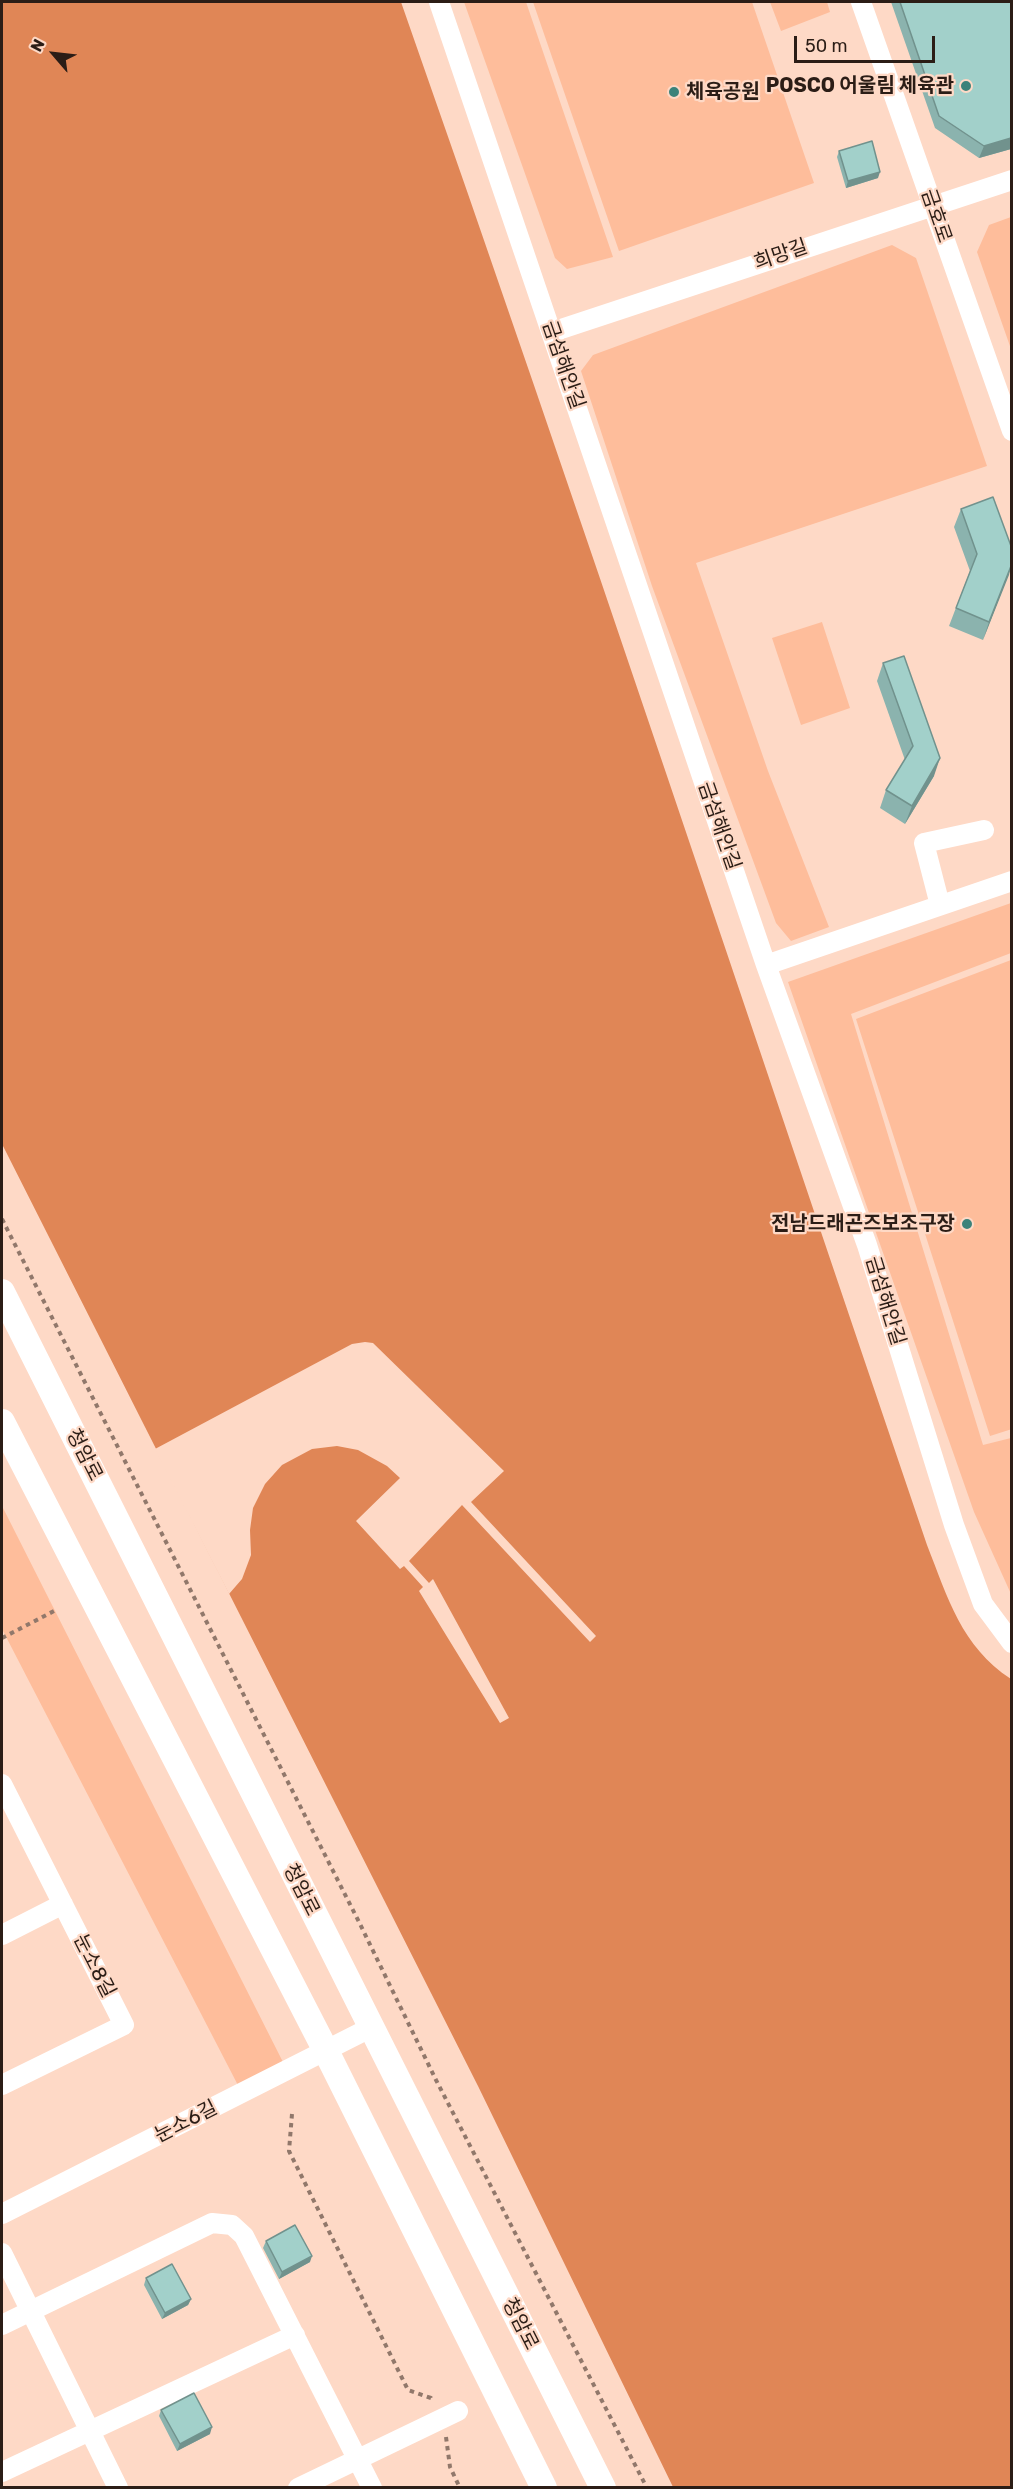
<!DOCTYPE html>
<html>
<head>
<meta charset="utf-8">
<style>
  body { margin:0 }
  #map { position:relative; width:1013px; height:2489px; overflow:hidden; background:#fed9c6; font-family:Rubik,sans-serif }
  canvas { display:block }
  .frame { position:absolute; inset:0; border:3px solid #2b1d16; pointer-events:none }
  .north { position:absolute; left:24px; top:24px; width:60px; height:60px; -webkit-text-stroke:4px #fed9c6; paint-order:stroke; rotate:298deg; font-size:16px; font-weight:700; line-height:24px; text-align:center; color:#2b1d16 }
  .north::after { content:''; display:block; margin:auto; width:21px; height:27px; background:#2b1d16; clip-path:polygon(50% 0,100% 100%,50% 72%,0 100%) }
  .scale { position:absolute; left:794px; top:36px; width:141px; height:27px; box-sizing:border-box; border:3px solid #2b1d16; border-top:0; padding-left:8px; font-size:18px; line-height:21px; white-space:nowrap; color:#2b1d16; -webkit-text-stroke:4px #fed9c6; paint-order:stroke }
</style>
</head>
<body>
<div id="map">
<canvas width="1013" height="2489"></canvas>
<div class="frame"></div>
<div class="north">N</div>
<div class="scale">50 m</div>
</div>
<script>
const ctx = document.querySelector('canvas').getContext('2d');
ctx.lineJoin = 'round';
function fillPath(path, color) { ctx.fillStyle = color; ctx.fill(path, 'evenodd'); }
function trace(path, color, width, dash) { ctx.strokeStyle = color; ctx.lineWidth = width; ctx.lineCap = dash ? 'butt' : 'round'; ctx.setLineDash(dash || []); ctx.stroke(path); }
function drawText(font, color, halo, rows, align = 'center') {
  ctx.font = font + ' Rubik,"Noto Sans KR",sans-serif'; ctx.lineWidth = 4.5; ctx.setLineDash([]); ctx.textBaseline = 'middle'; ctx.strokeStyle = halo; ctx.fillStyle = color; for (const [text, x, y, turn = 0] of rows) {
    ctx.save(); ctx.translate(x, y); ctx.rotate((+turn || 0) * Math.PI / 180); ctx.textAlign = isNaN(turn) ? turn : align; if (halo) ctx.strokeText(text, 0, 0); ctx.fillText(text, 0, 0); ctx.restore();
  }
}
fillPath(new Path2D(`
  M464,2h62l87,255 -46,12 -12,-11z
  M533,2h219l62,181 -195,68z
  M770,2h57l3,10 -49,19z
  M1011,217h1l-1,132 -34,-97 12,-27z
  M892,245l24,13 71,208 -291,97 72,208 61,156 -38,14 -15,-18 -124,-337 -71,-215 12,-16z
  M822,622l28,86 -49,17 -29,-87z
  M1011,903v50l-160,61 132,431 28,-7v156l-37,-82 -186,-530z
  M1011,960l1,469 -22,7 -134,-417z
  M2,1506l285,564 -45,23 -240,-464z`), '#febd9b');
fillPath(new Path2D(`
  M2,2h399c180,512 351,1028 526,1543 21,53 34,101 84,134v808h-338l-195,-401 -476,-942z`), '#e08656');
fillPath(new Path2D(`
  M365,1342l8,1 131,128 -33,31 125,134 -6,6 -128,-137 -53,56 20,22 4,-4 76,139 -9,5 -81,-132 4,-4 -19,-21 -4,3 -44,-48 44,-43 -13,-12 -29,-16 -21,-4 -25,3 -30,16 -17,19 -12,24 -3,22 1,25 -9,24 -13,15 -74,-145 197,-105z`), '#fed9c6');
trace(new Path2D(`
  M2,1219l357,703 77,158 211,408
  M2,1638l54,-28
  M292,2114l-3,37 119,239 23,8 2,4
  M446,2437l4,30 10,21`), '#91786b', 4, [4.5, 4.5]);
trace(new Path2D(`
  M439,2l327,963 101,280 87,280 29,79 29,39
  M861,2l151,429
  M552,332l460,-152
  M940,905l-16,-62 60,-13
  M766,965l246,-84
  M2,1784l122,241 -122,60
  M2,1935l61,-31
  M2,2214l368,-186
  M2,2253l116,235
  M2,2325l210,-102 20,2 12,11 128,252
  M2,2472l293,-137
  M298,2488l160,-77`), '#fff', 20);
trace(new Path2D(`
  M2,1292l601,1196
  M2,1422l324,629 218,437`), '#fff', 26);
fillPath(new Path2D(`
  M891,2h120v147l-32,9 -44,-30z
  M839,151l39,27 -32,10 -9,-31z
  M961,509l50,58 -28,73 -34,-14 21,-55 -16,-44z
  M883,663l51,113 -29,48 -25,-16 6,-18 19,-30 -28,-79z
  M266,2241l44,21 -31,17 -16,-31z
  M146,2278l45,21 -3,6 -26,14 -18,-34z
  M161,2410l49,24 -33,17 -18,-35z`), '#8bb3ae');
fillPath(new Path2D(`
  M1011,138v11l-32,9 5,-12z
  M880,172l-2,6 -32,10 2,-7z
  M1011,566l-2,9 -26,65 6,-18z
  M940,758l-6,18 -29,48 7,-18z
  M312,2256l-2,6 -31,17 3,-7z
  M191,2299l-3,6 -26,14 3,-6z
  M212,2427l-2,7 -33,17 3,-7z`), '#71928d');
const building = new Path2D(`
  M900,2h111v136l-27,8 -45,-30z
  M872,141l8,31 -32,9 -9,-30z
  M993,497l18,49v20l-22,56 -33,-14 21,-54 -16,-45z
  M904,656l36,102 -28,48 -26,-16 27,-44 -30,-83z
  M295,2225l17,31 -30,16 -16,-31z
  M172,2264l19,35 -26,14 -19,-35z
  M194,2393l18,34 -32,17 -19,-34z`);
fillPath(building, '#a2d0ca');
trace(building, '#71928d', 1.5);
for (const [x, y, r, color] of [
  [966,86,6,"#3b827a"],
  [674,92,6,"#3b827a"],
  [967,1224,6,"#3b827a"]
]) { const dot = new Path2D(); dot.arc(x, y, r, 0, 2 * Math.PI); ctx.fillStyle = color; ctx.fill(dot); trace(dot, '#fed9c6', 2); }
drawText('bold 20px', '#2b1d16', '#fed9c6', [
  ["POSCO 어울림 체육관",954,86],
  ["체육공원",686,92,"left"],
  ["전남드래곤즈보조구장",955,1224]
], 'right');
drawText('20px', '#2b1d16', '#fed9c6', [
  ["금호로",936,216,71],
  ["희망길",781,255,-19],
  ["금섬해안길",563,365,71],
  ["금섬해안길",719,826,71],
  ["금섬해안길",885,1301,73],
  ["청암로",84,1455,63],
  ["청암로",301,1890,63],
  ["눈소8길",94,1966,63],
  ["눈소6길",186,2122,-27],
  ["청암로",520,2324,63]
]);
</script>
</body>
</html>
